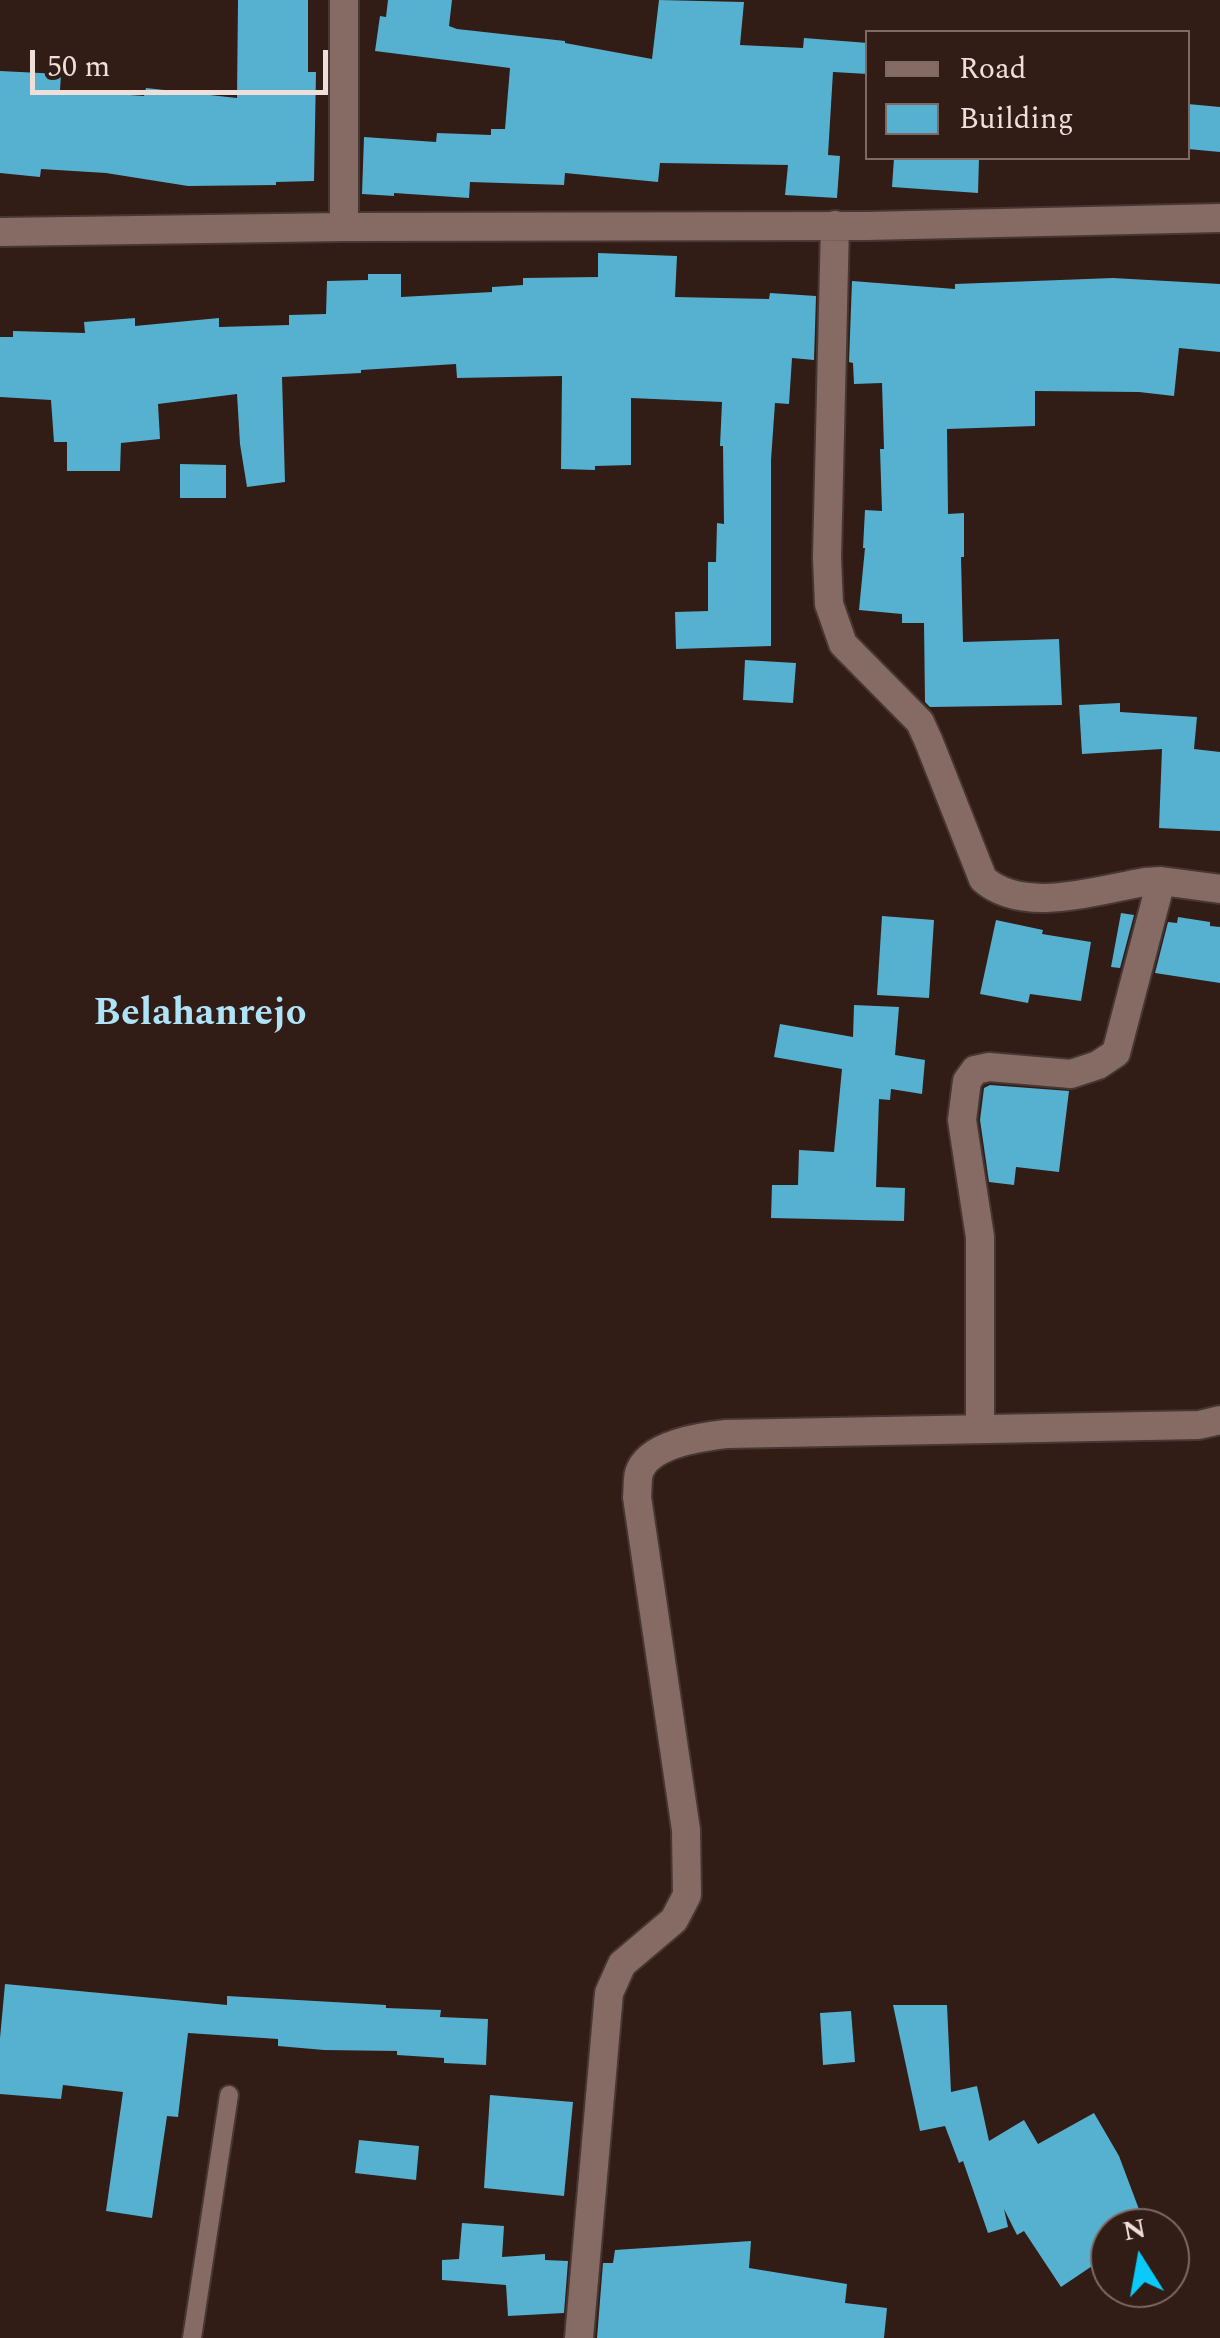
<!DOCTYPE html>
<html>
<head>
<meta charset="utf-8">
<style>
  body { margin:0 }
  #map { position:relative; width:1220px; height:2338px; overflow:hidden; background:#311c16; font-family:Spectral,serif }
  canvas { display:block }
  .legend { position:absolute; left:865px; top:30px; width:325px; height:130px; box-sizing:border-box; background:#311c16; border:2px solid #7d6a65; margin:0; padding:12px 18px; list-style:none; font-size:30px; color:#eedfdb }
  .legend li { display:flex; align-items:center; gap:20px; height:50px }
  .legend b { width:50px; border:2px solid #7d6a65 }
  .north { position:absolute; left:1090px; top:2208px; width:100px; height:100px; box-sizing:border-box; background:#311c16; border:2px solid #7d6a65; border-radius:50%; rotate:349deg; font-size:28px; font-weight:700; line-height:40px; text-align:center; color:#eedfdb }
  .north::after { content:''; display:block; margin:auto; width:35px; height:45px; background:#0bcafa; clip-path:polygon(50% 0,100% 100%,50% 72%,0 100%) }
  .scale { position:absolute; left:30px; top:50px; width:298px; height:45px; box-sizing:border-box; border:5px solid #eedfdb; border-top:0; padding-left:12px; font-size:30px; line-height:35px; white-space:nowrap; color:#eedfdb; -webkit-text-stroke:8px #311c16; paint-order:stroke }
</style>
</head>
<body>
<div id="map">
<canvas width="1220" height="2338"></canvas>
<ul class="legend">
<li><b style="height:12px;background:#856b64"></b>Road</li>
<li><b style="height:28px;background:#56b0cf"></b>Building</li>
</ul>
<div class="north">N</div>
<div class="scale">50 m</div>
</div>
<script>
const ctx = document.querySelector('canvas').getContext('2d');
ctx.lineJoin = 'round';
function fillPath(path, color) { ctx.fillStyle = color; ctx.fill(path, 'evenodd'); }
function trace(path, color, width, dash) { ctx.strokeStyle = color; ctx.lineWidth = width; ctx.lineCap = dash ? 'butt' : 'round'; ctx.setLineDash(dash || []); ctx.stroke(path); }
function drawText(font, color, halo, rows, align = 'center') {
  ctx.font = font + ' Spectral,serif'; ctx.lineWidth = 10; ctx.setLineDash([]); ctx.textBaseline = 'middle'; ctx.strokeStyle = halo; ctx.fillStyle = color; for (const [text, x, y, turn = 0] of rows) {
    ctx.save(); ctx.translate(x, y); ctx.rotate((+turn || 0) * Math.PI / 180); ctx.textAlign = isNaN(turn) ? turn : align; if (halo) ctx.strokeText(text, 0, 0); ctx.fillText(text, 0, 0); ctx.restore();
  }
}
fillPath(new Path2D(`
  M238,0h70v72h8l-2,109 -38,1v3l-88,1 -82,-13 -65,-4 -1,8 -40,-4v-102l61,3 -1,16 84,6 2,-8 91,10z
  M388,0h64l-3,26 8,3 108,12v2l87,16 7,-59 85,2 -4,43 63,3 1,-10 64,5v31l-35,-2 -5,83 12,1 -3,42 -52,-3 3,-30 -128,-2 -2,19 -93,-9 -1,12 -94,-3 -1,16 -75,-5v3l-32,-2 2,-57 72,5 1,-9 54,2v-6h14l5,-61 -135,-17 5,-35 6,1z
  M1188,104l32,3v45l-32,-3z
  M894,158h85l-1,35 -86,-6z
  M598,253l79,3 -2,41 94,2 1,-6 46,3 -2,64 -22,-2 -3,46 -14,-1 -4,57v186l-95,3 -1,-37 33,-1v-49h8l1,-39 7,1 -1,-78h-3l2,-44 -91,-4v67l-36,1v4l-34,-1 1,-93 -105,2 -1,-14 -95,6v3l-79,4 3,105 -38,5 -7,-43 -3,-50 -79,10 2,35 -39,4 -1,28h-53v-29h-13l-3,-42 -51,-3v-60h13v-6l72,2 -1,-11 51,-4v8l84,-8v9l70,-2v-10l37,-1 1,-33 41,-1v-6h33v23l91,-5v-5l31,-2v-7l75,-1z
  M1113,278l107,6v68l-41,-4 -5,48 -35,-4 -104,-1v35l-88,3 1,85 16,-1v44h-3l2,85 96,-3 3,66 -132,2 -5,-5 -1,-79h-22v-9l-43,-4 6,-62h-2l2,-38 17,1 -2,-62h4l-2,-66 -28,1 -1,-21 -4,-1 3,-81 103,8v-5z
  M180,464l46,1v33h-46z
  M745,660l51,3 -3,40 -50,-3z
  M1120,703v9l77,5 -3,32 26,3v79l-61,-3 3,-79 -80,5 -3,-49z
  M1121,913l13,2 -14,53 -9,-1z
  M882,916l52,4 -5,78 -52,-3z
  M1178,917l32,5v4l10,1v56l-65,-10 13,-51 9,1z
  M996,920l47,10 -1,4 49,8 -10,59 -51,-7 -2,9 -48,-9z
  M854,1005l45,2 -4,48 30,5 -3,34 -31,-5 -1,11 -11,-1 -3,88 29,1 -1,33 -133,-3 1,-33h26l1,-35 35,2 8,-83 -68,-12 6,-33 73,13z
  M990,1085l79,6 -10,81 -43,-5 -2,18 -25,-3 -9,-62 4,-32z
  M5,1984l222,21v-9l159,9v3l55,2 -1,7 48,2 -2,46 -42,-2v-5l-47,-3v-4l-73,-1 -46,-4v-7l-90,-6 -10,84 -11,-1 -15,102 -46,-7 17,-119 -60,-7 -2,14 -61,-5v-56z
  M893,2005h54l4,87 26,-6 12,55 35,-21 14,24 56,-31 25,43 27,72h-36v26l-49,33 -37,-56 -7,4 -13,-26 4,18 -20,6 -25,-72 -4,2 -14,-37 -25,5z
  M851,2011l4,51 -32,3 -3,-52z
  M490,2095l83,7 -9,94 -80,-8z
  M359,2140l60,6 -3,34 -61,-7z
  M462,2223l42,3 -2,31 43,-3v6l23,1 -4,52 -56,3 -2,-31 -64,-5v-20l17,-1z
  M751,2241l-2,27 98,16 -2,19 42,5 -3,30h-287l6,-75h10l2,-13z`), '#56b0cf');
const service = new Path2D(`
  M192,2338l37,-243`);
const minor = new Path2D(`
  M835,225l-8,333 2,46 14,40 77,78 9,20 54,137c40,36 114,11 162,3l16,-1 59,8
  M344,227v-227
  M0,232l344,-5 523,-1 353,-8
  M980,1429v-192l-18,-117 5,-39 8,-11 14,-3 82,7 27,-9 18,-12 45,-172
  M579,2338l30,-345 13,-29 52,-44 13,-25 -1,-65 -49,-333c1,-7 0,-17 2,-24 9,-29 61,-36 87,-39l473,-9 21,-5`);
trace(service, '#473633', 22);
trace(minor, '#473633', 32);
trace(service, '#856b64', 18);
trace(minor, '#856b64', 28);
drawText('bold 38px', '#afe3f7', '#311c16', [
  ["Belahanrejo",200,1017]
]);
</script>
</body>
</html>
